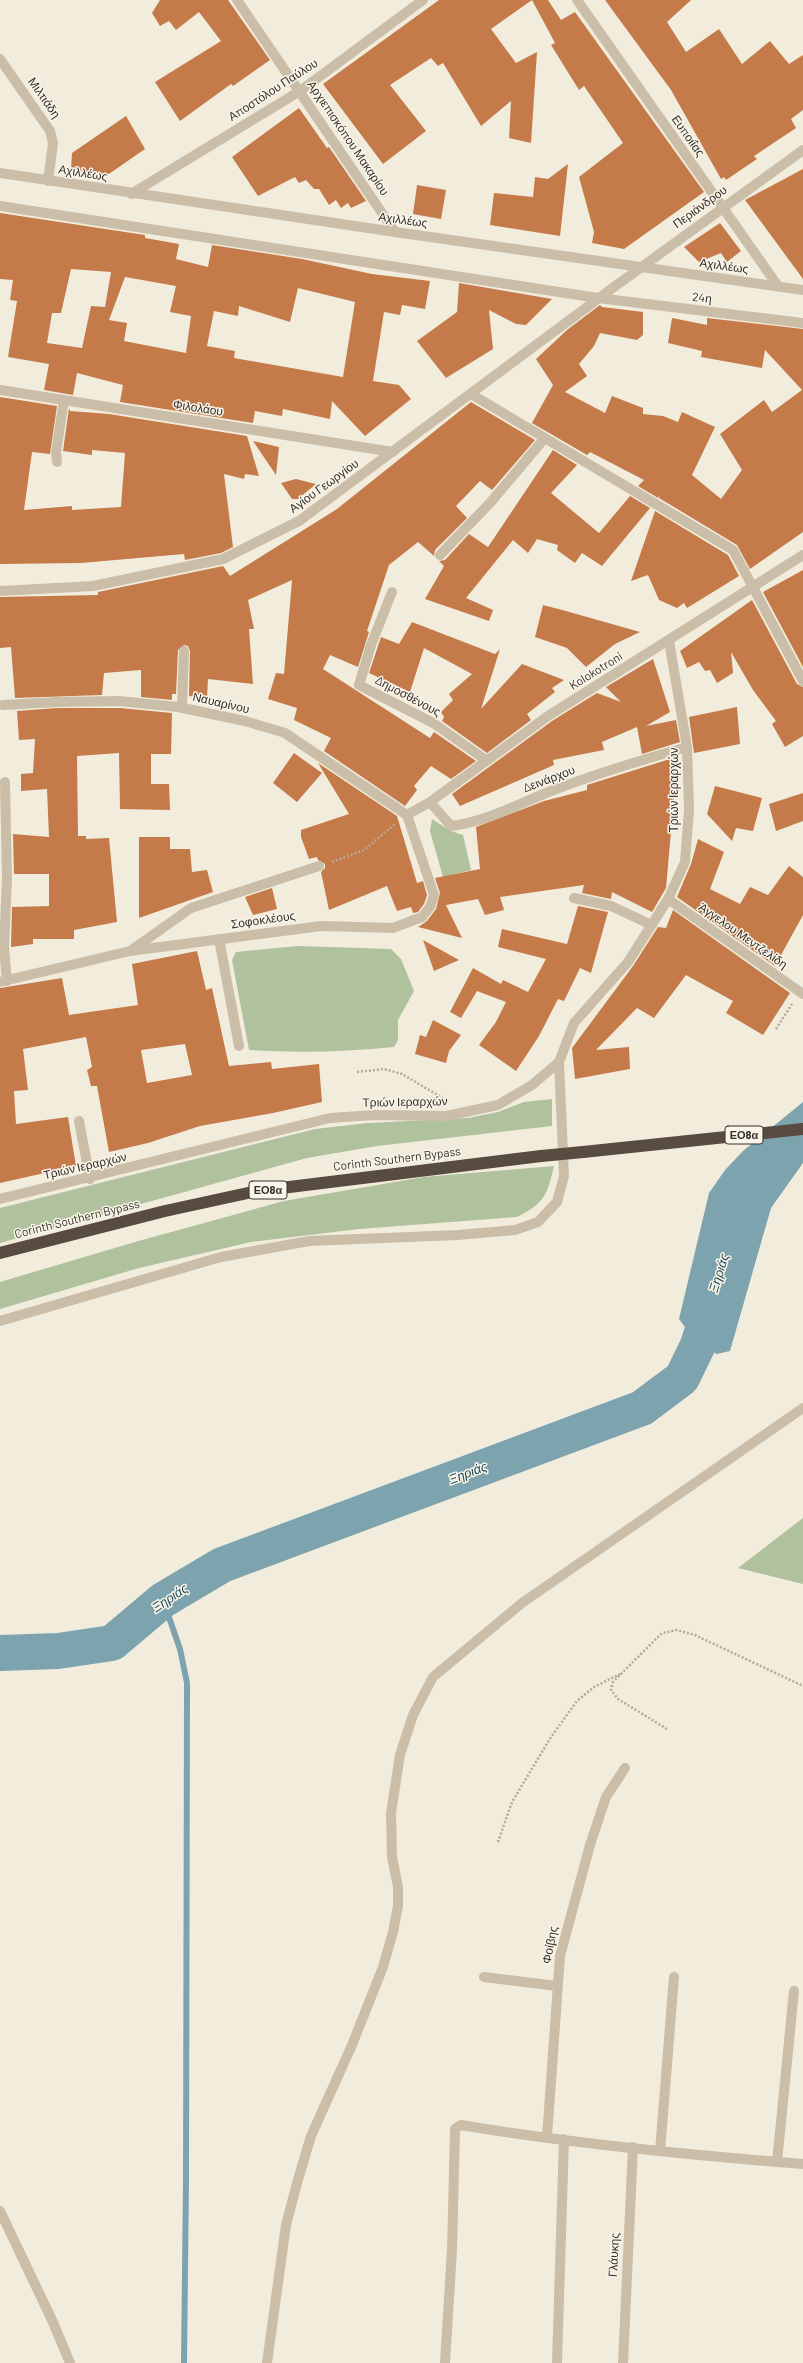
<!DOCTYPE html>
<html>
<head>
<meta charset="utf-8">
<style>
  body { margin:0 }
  canvas { display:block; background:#f2ecdd }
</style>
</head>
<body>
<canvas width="803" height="2363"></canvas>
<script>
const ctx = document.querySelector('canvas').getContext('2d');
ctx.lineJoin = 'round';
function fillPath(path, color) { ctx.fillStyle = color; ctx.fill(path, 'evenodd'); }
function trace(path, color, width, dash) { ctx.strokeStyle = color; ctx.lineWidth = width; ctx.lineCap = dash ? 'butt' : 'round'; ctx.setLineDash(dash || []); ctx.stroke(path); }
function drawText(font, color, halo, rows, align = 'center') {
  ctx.font = font + ' Barlow,sans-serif'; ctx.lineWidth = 3; ctx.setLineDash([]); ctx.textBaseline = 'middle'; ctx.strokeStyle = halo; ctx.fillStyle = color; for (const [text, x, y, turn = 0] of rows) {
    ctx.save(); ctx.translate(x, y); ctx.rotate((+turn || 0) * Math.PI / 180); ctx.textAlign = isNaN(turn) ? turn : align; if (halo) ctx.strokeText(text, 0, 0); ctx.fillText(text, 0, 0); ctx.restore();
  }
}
fillPath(new Path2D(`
  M432,819l19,12 12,4 8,35 -28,7 -13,-46z
  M298,946l93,3 10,10 13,32 -16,29v20l-4,7c-50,5 -95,6 -145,3l-17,-90 4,-8z
  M552,1099v27l-175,20 -70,12 -307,85v-35l315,-79 53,-6 100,-5 30,-6 26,-10z
  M554,1166c-7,29 -9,37 -37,51l-158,12 -108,13 -112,26 -139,41v-27l135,-40 149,-41 140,-24z
  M803,1518v66l-65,-16z`), '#afc19d');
fillPath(new Path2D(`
  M803,1102v61l-32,45 -41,143 -13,3 -19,-9 -19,-26 30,-126 16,-23 18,-19z`), '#7da4ae');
trace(new Path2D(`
  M163,1600l17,49 7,34 -1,496 -2,184`), '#7da4ae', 6);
trace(new Path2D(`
  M0,1653l58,-2 54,-8 51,-43 59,-35 420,-157 40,-30 16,-33 15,-47`), '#7da4ae', 36);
fillPath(new Path2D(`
  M160,0h68l42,60 -37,26 -2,-2 -51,37 -25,-39 66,-41 -22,-29 -23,18 -7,-9 -9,5 -8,-13z
  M439,0h109l13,20 14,-8 129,180 -80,57 -32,-6 2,-11 -15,-55 44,-34 -39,-57 -5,4 -28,-45 4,-2 -23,-43 -41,29 25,34 21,-11 -6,91 -22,-5 2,-37 -30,25 -38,-63 -5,3 -7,-8 -41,27 36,46 -43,33 -60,-80z
  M605,0h86l-24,22 19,30 33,-23 23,35 28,-23 19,23 14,-9v55l-12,9 5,9 -42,28 3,3 -31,21 -2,-3 -3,2 -50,-89z
  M299,108l28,40 2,-1 37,54 -15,7 -3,-5 -7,5 -5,-8 -7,5 -10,-16h-5l-8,-9 -7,3 -4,-6 -37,19 -26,-39z
  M126,116l19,33 -39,27 -35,-7 1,-16z
  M568,164l-8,72 -70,-11 4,-32 39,4 2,-20 13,2z
  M803,169v110l-58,-79z
  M417,185l29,5 -5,29 -28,-5z
  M0,213l145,22v3l34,6 -3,15 32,8 4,-22 90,14 70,15 58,7 -5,28 -23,-4 -2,10 -16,-3 -11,69 26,4 12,14 -46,37 -33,-35 -2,18 -47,-10 -1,7 -27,-5 -2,12 -133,-21 3,-17 -46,-12 -4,22 -29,-5 5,-26 -41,-7 9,-56 -7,-1 3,-20 -13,-1zM71,269l40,3 -6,35 -14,-1 -9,42 -35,-5 5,-30h9zM125,277l51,9 -6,26 21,4 -5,37 -62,-12 3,-18 -18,-3zM298,288l57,14 -12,75 -109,-19 1,-7 -28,-5 7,-35 24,5 1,-10 51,16z
  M720,223l21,28 -14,11 -6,-9 -22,9 -15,-15z
  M459,283l93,16 -26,26 -10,-1 -27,-14 4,39 -47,29 -29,-37 40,-29z
  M600,305l2,2 41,5v23l-6,5 -37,-7 -6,13 -15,18 8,12 -22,16 40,21 7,-17 31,12v6l20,2 15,6 4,-10 33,15 -23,48 29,24 21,-29 -22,-36 44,-34 8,12 30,-22 -37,-40 -3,18 -61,-11 1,-6 -34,-8 4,-25 35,7v-7l96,11v203l-53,37 -13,-24 -78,-47 1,-3 -2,3 -20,-12 6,-6 -54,-28 -3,3 -55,-32 21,-38 -17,-26 31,-29z
  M0,397l57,9 -7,48 -18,-2 -8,58 48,-4v4l49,-3 4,-54 -33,-3v5l-29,-4 6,-43 1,3 39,3 138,22 12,40 -14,-2 -1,5 -20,-5 9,73 -12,6 -36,7 -1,-6 -103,9 -81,1z
  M471,402l64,38 -43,50 -12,-9 -24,25 11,12 -32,32 -1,6 -16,-14 -29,23 -22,66 2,1 -11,35 -28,-12 -7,14 107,69 4,-6 42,29 -25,18 -20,-13 -17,20 3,4 -12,16 -81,-55 7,-13 -37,-18 3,-12 -29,-9 8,-26 8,1 8,-94 -44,20 6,29h-5l4,55 -45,-5 -1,19 -18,-2 1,-45 -2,-5 -4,-1 -6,5 -2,44h-4v6l-31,-3v-27l-37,3 -2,22 -87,3 -4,-51 -11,1v-51l98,-2v-3l125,-26 7,10 107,-67z
  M253,441l26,6 -3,28z
  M553,450l24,15 -26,28 48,40 31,-37 20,12 -48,58 -20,-13 -7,10 -18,-13 1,-5 -21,-6 -9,14 -15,-13 -47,58 27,12 -4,11 -64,-22 19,-33 -5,-5 6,-1 24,-26 19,13z
  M296,479l20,5 -18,15h-6l-11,-16z
  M655,511l73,44 11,21 -52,32 -3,-5 -7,5 -18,-8 -11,-25 -17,6z
  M803,570v97l-40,-75z
  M752,600l45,84 6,3v49l-18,11 -13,-23 4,-3 -23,-31 -22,-38 2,21 -16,10 -7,-13 -5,1 -6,-9 -12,6 -7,-17z
  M543,605l23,6 74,21 -25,12 -29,23 -19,-19 -32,-11z
  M412,622l83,32 5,-5 -19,60 41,-45 42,16 -12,8 3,4 -28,22 4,6 -44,33 -45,-32 2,-4 -3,-5 12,-12 -4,-6 23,-20 -48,-26 -14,44 -41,-19 12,-36 18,7z
  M653,659l17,53 -24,14 30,-6 4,22 -38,12 -5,-27 -35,15 2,8 -51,10 1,5 -94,41 -8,-12 100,-73 45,-28 24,9 -15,-15z
  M737,707l3,37 -46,9 -5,-36z
  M57,708h63l52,5 -1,41h-20v30h18l1,26 -50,-1 -1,-56 -42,3 1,80h8v3l23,-1 8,84 -43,8v9h-41v5l-22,3 1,-40 37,-1v-32h-35l-1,-40 36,3 -2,-48 -26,2v-17l12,-1 2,-34 -16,1 -2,-29z
  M294,753l28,20 -25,29 -24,-19z
  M673,758l2,28 -9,102 -14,24 -40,-20 -1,7 -29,-6 2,-8 -84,12 4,13 -19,5 -7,-16 -32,6 16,33 -44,-11 9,-6 9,-12 4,-16 -5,-15 45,-9 -4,-42 68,-26 43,-11v-5z
  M318,763l79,53 20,67 6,-2 4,14 -3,9 -6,8 -5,1 -2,-6 -14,4 -10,-25 -58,24 -8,-38 4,-4v-4l-7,-4 -1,-3 -8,2 -8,-22v-7l48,-16z
  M715,786l47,12 -9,33 -17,-3 -4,13 -25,-27z
  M803,793v28l-27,10 -7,-27z
  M139,837h31v12h20l2,23 15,-2 6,22 -74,26z
  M698,839l26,13 -14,37 30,15 10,-17 18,8 21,-29 14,11v38l-28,51 -98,-69 14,-33z
  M272,888l5,21 -24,6 -8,-18z
  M578,906l30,6 -17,61 -11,-5 -16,33 -6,-2 -19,37 -23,35 -37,-26 17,-23 10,-20 -29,-11 -16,27 -11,-6 23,-44 28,16 2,-4 25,12 18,-33 -48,-12 4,-18 65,15z
  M673,910l117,83 -27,42 -37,-22 7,-12 -47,-26 -32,43 -17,-10 -41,42 33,-3 1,22 -55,10 -3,-31 61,-82 25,-39 8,1z
  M423,940l36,20 -25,11z
  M197,951l9,39 6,-2 17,78 42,-4 1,7 47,-5 3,38 -49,11 -73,13 -52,17 -39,9 -12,-66h-6l-4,-16 5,-3 -6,-30 -63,12 5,41 -14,1 2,33 52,-7 8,49 -76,17v-195l62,-10 7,37 69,-10 -6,-41zM185,1044l7,31 -45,8 -6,-33z
  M433,1020l28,15 -12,16 -3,12 -31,-9 5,-19 6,2z`), '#c47b49');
trace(new Path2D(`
  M332,862l32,-12 31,-26
  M776,1029l16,-25
  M357,1072l27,-3 18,5 44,26
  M667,1729l-49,-30 -7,-9 2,-8 49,-49 15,-3 18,5 108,51
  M498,1842l14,-40 39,-65 26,-36 17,-14 26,-13`), '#b6a893', 2.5, [2, 2]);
trace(new Path2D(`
  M237,0l158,232
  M577,0l201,286
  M0,59l50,72 3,12 -5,38
  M0,173l395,59 408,58
  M131,194l169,-103 123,-91
  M0,206l598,92 205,25
  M0,390l393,62
  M471,394l262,156 70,131
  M57,462l-1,-10 8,-52
  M440,555l50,-52 54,-64
  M0,591l93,-5 130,-27 76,-38 315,-234 189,-137
  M392,592l-21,53 -12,40 74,38 53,37
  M3,705l54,-3 62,-1 59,6 67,14 40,12 122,82
  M182,707l2,-56
  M5,782l2,96 -3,70 3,33
  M430,802l21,24c35,-4 67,-22 100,-35 45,-17 90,-31 136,-44
  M407,815l23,-13 118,-86 255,-161
  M574,898l37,8 41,19
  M668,899l135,95
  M219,939l20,107
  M133,949l58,-41 128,-42
  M0,982l130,-31 191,-25 72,2 29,-11 8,-10 4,-12 -27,-80
  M79,1121l11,58
  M0,1199l330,-81 45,-3 71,1 52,-11 34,-20 27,-23 15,-39 54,-61 40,-63 17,-37 4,-52 -2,-63 -18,-106
  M0,1321l221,-64 88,-16 149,-6 57,-5 23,-8 19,-20 7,-26 -5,-114
  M484,1977l73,9
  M547,2137l13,-181 30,-111 16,-48 19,-29
  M660,2151l14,-174
  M777,2162l17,-171
  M0,2211l52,109 18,43
  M267,2363l19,-138 11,-42 14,-47 41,-91 31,-78 10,-35 5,-26v-19l-6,-30 -1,-44 9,-58 13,-40 20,-38 89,-74 281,-195
  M445,2363l7,-114 3,-120 6,-4c113,19 228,30 342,39
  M557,2363l7,-224
  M623,2363l10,-216`), '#cabea9', 10);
trace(new Path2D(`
  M583,1152l220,-23
  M0,1253l165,-42 92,-20 284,-35`), '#584b40', 12);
trace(new Path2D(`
  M541,1156l42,-4`), '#584b40', 12);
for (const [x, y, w] of [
  [744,1135,38],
  [268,1190,38]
]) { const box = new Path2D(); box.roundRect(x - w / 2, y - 9, w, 18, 3); ctx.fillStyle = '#f9f5ea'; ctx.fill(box); trace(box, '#373029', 1); }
drawText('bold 11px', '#373029', null, [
  ["ΕΟ8α",744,1135],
  ["ΕΟ8α",268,1190]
]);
drawText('12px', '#373029', '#f9f5ea', [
  ["Αποστόλου Παύλου",273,90,-33],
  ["Μιλτιάδη",44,98,55],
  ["Ευποιΐας",688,136,55],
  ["Αρχιεπισκόπου Μακαρίου",348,138,56],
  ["Αχιλλέως",83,173,9],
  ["Περιάνδρου",700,207,-36],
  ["Αχιλλέως",403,220,8],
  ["Αχιλλέως",724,266,8],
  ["24η",702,298,7],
  ["Φιλολάου",198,408,9],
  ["Αγίου Γεωργίου",324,486,-36],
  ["Kolokotroni",596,671,-32],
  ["Δημοσθένους",408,696,28],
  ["Ναυαρίνου",221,703,13],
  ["Δεινάρχου",549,779,-21],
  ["Τριών Ιεραρχών",674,790,-90],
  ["Σοφοκλέους",263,920,-8],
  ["Άγγελου Μεντζελίδη",743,936,35],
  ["Τριών Ιεραρχών",405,1102,-1],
  ["Corinth Southern Bypass",397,1159,-7],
  ["Τριών Ιεραρχών",85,1166,-13],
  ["Corinth Southern Bypass",77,1219,-14],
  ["Φοίβης",550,1945,-79],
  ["Γλάυκης",614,2255,-87]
]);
drawText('italic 13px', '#1f4b58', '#f9f5ea', [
  ["Ξηριάς",719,1273,-73],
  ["Ξηριάς",468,1473,-21],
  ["Ξηριάς",170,1598,-34]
]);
</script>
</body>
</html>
